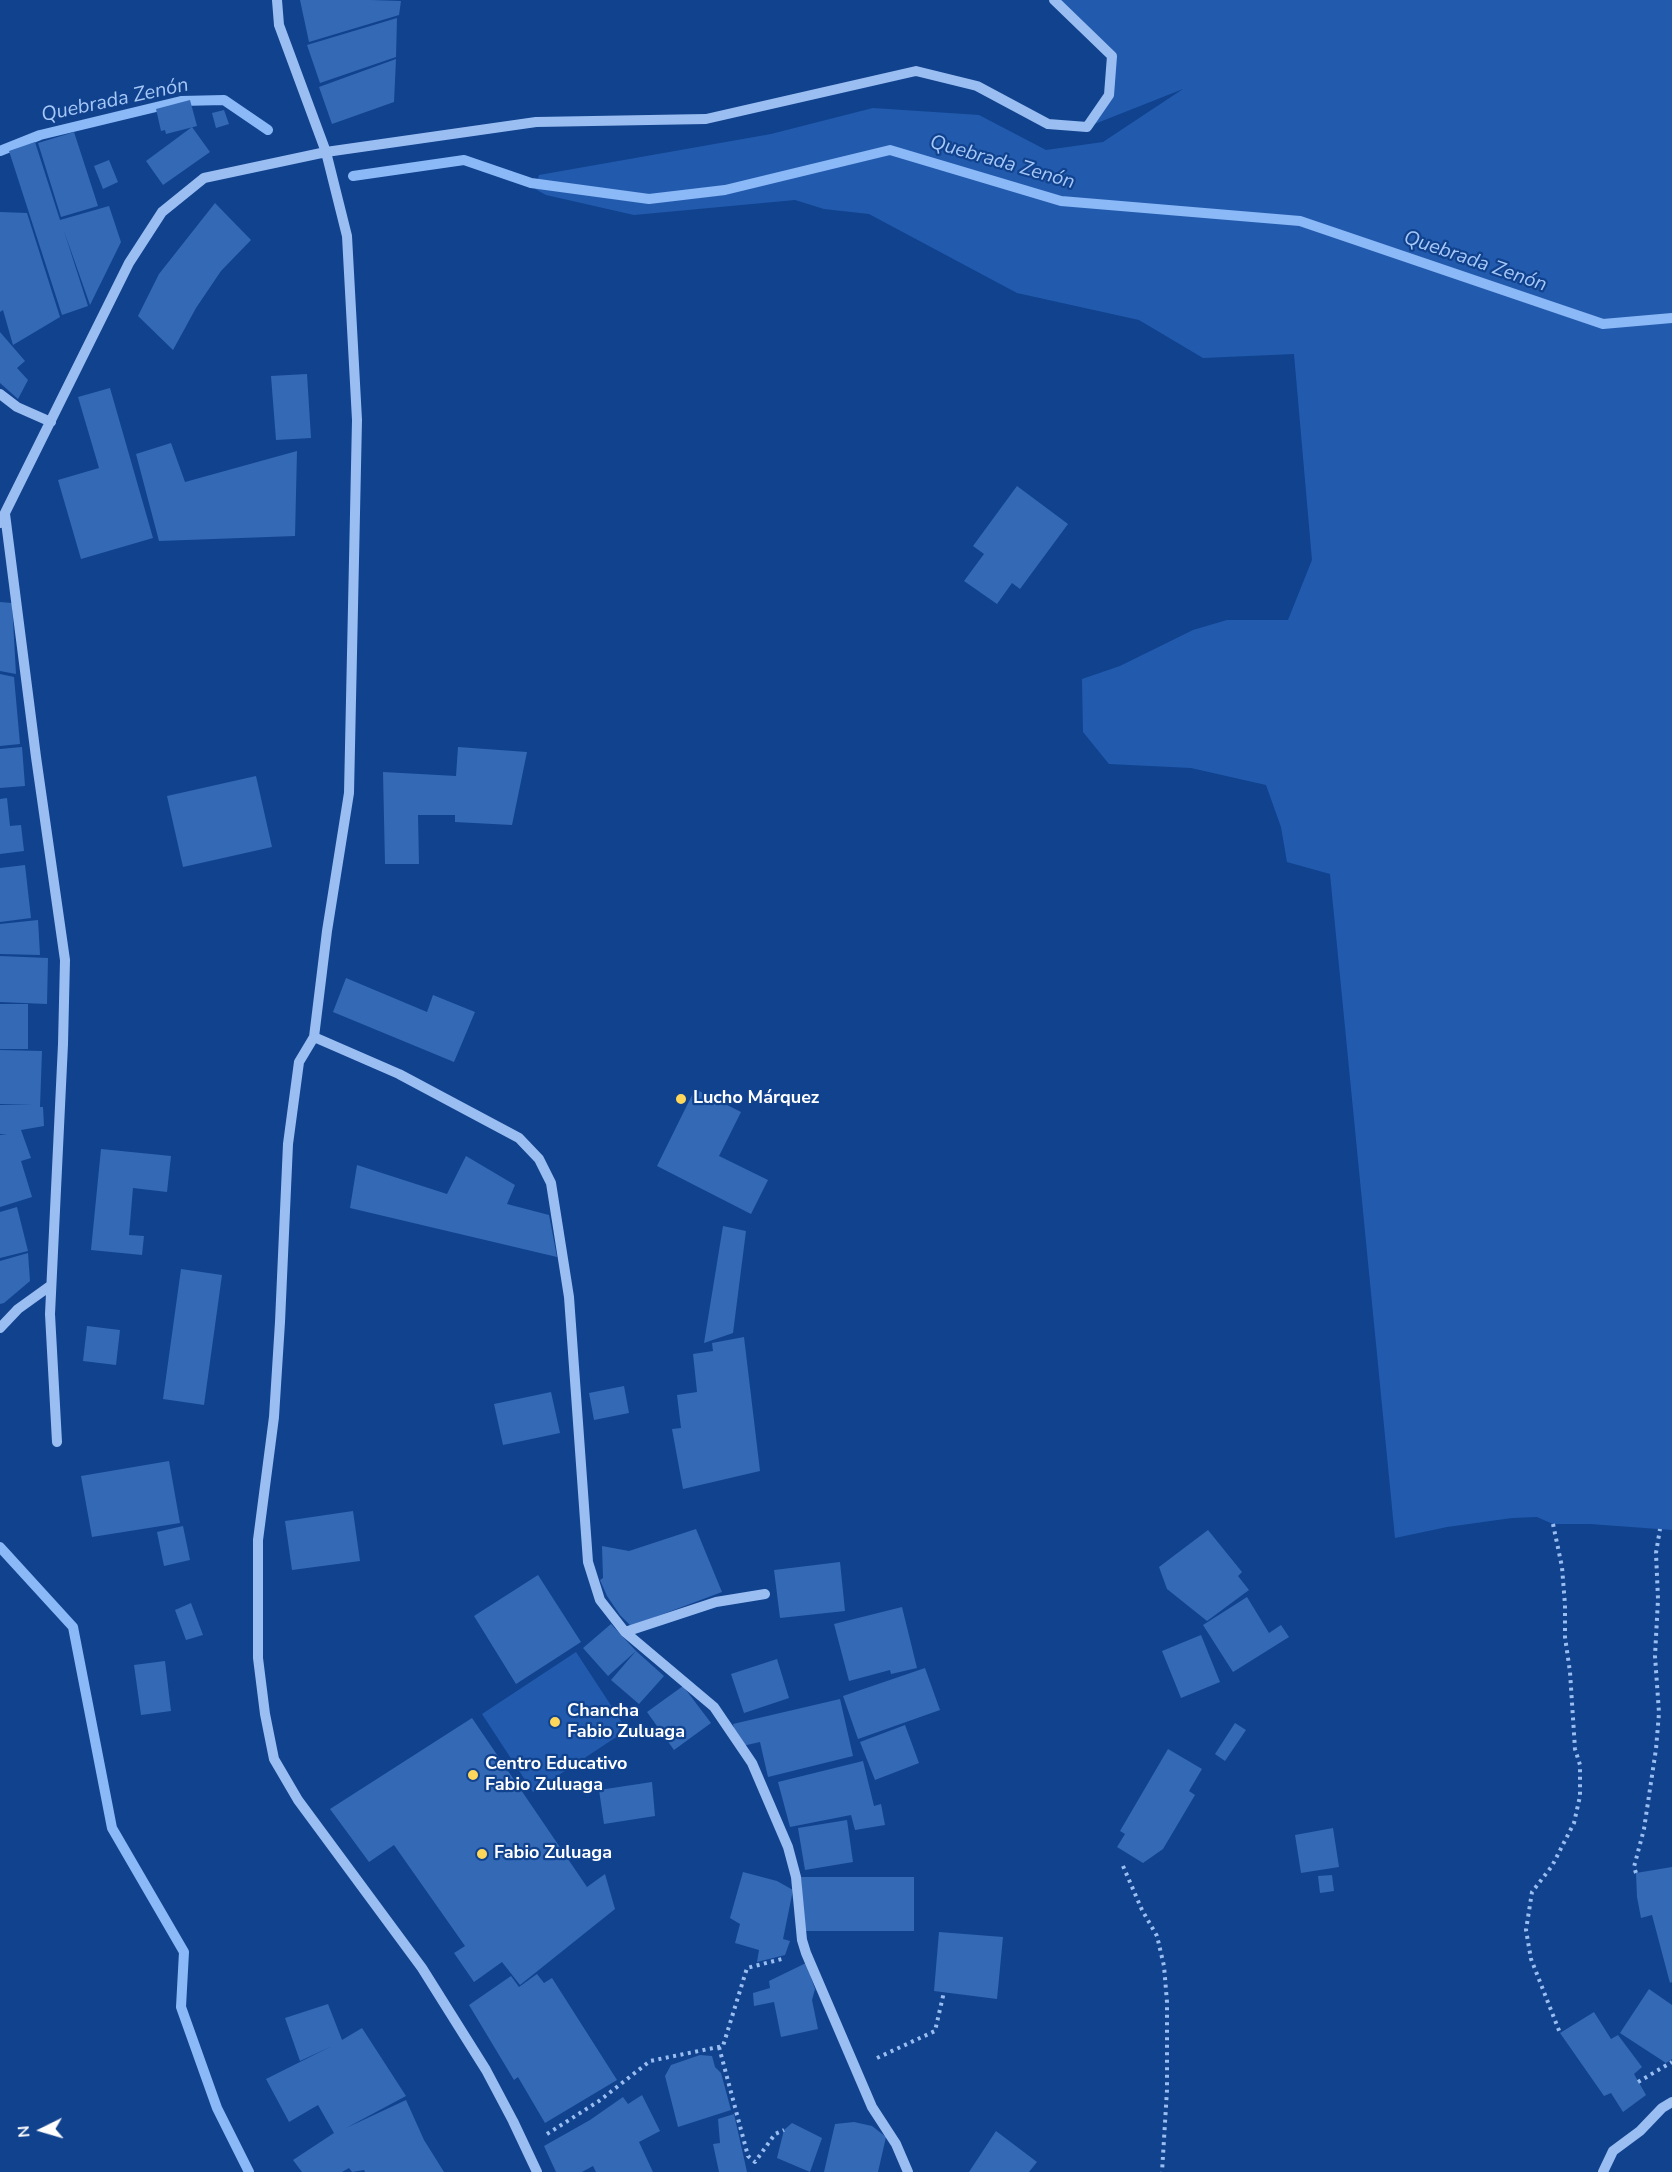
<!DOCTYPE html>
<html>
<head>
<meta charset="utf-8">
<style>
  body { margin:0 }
  #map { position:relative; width:1672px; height:2172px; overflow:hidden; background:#11428e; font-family:"Nunito Sans",sans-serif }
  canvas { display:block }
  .north { position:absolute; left:12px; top:2100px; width:60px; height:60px; -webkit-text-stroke:4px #11428e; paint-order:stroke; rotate:265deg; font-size:16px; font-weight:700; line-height:24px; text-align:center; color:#fff }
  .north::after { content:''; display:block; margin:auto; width:21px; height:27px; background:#fff; clip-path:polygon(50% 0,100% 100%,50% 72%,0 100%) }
</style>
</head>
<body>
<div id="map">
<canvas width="1672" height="2172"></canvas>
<div class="north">N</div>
</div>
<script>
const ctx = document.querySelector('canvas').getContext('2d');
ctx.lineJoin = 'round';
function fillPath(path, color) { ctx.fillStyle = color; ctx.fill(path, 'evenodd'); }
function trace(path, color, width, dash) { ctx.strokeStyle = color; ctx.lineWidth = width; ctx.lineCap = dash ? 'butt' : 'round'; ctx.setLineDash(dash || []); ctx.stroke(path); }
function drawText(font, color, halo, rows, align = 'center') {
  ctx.font = font + ' "Nunito Sans",sans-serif'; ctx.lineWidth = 4.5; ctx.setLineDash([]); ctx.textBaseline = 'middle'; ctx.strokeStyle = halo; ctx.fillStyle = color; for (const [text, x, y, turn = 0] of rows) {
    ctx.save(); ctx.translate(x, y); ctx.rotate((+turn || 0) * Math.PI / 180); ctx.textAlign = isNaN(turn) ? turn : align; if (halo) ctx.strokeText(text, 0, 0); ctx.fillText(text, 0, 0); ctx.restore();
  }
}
fillPath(new Path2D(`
  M1054,0h618v1530l-82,-6h-37l-16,-7 -25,1 -65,9 -52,11 -65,-664 -43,-12 -6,-35 -15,-42 -75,-17 -82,-4 -26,-32 -1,-53 38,-13 73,-36 34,-10h61l24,-60 -18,-206 -91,4 -64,-38 -122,-27 -148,-79 -45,-5 -29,-9 -161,15 -88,-20 -11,-6 4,-14 232,-41 102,-26 106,7 67,35 57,-8 80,-53 -96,38 22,-32 3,-39z
  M576,1652l51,78 -94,62 -51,-78z`), '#225bae');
trace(new Path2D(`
  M0,151l40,-16 141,-34 43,-1 44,30
  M353,176l111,-16 67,23 118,16 76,-9 165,-40 171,51 239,20 303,103 69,-6
  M0,1547l73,80 39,201 72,124 -3,55 36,101 32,64`), '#8bb8f6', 10);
fillPath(new Path2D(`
  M300,0h71l30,1 -2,14 -90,27z
  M397,18l-1,39 -76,26 -13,-38z
  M396,59l-2,43 -62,22 -13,-37z
  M190,100l7,26 -31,8 -1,-4 -4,1 -5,-22z
  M224,110l5,14 -13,4 -4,-15z
  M192,127l18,25 -47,33 -17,-24z
  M74,132l24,74 -37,11 -23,-74z
  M35,142l25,78 49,-14 12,36 -31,63 -26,-74 24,75 -26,9 -53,-164z
  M109,160l9,22 -15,7 -9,-23z
  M215,203l36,37 -30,31 -25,37 -23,42 -35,-34 21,-42z
  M0,212l27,1 33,104 -47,28 -10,-35 -3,2z
  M0,332l25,29 -8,7 11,12 -10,19 -18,-16z
  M307,374l4,64 -35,2 -5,-64z
  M110,388l43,150 -72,21 -23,-79 41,-12 -21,-71z
  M171,443l14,39 112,-31 -2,85 -136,5 -23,-87z
  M1017,486l51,38 -48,65 -8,-6 -15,21 -33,-23 20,-27 -11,-8z
  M0,602l12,1 4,71 -16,-3z
  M0,674l14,3 6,67 -20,2z
  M22,747l3,39 -25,2v-39z
  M458,747l69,5 -15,73 -57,-3v-7h-37l1,49h-34l-2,-92 73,4z
  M256,776l16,71 -89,20 -16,-71z
  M7,798l3,28 11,-1 3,26 -24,3v-55z
  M25,865l6,53 -31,4v-54z
  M38,920l2,35 -40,-1v-30z
  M0,956l48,2 -1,46 -47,-2z
  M346,978l81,34 6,-17 42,17 -21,50 -121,-50z
  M0,1004h28v45h-28z
  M0,1050l42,1 -2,56h3l1,19 -23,4 10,28 -10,3 11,36 -32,10v-72l7,-1h-7v-29h33l-33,-1z
  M695,1089l46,23 -22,44 49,24 -17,34 -94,-48z
  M101,1149l70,7 -4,36 -34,-4 -4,47 15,1 -2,19 -51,-5z
  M466,1156l49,29 -8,19 42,11 8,42 -207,-49 7,-43 90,29z
  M17,1207l11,44 -28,7v-46z
  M723,1226l23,5 -13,102 -29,10z
  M28,1253l2,28 -26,22 -4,1v-43z
  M181,1269l41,6 -18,130 -41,-6z
  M87,1326l33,4 -4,35 -33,-4z
  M744,1337l16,134 -77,18 -11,-60 9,-1 -4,-33 20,-3 -4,-38 20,-3 -1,-8z
  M624,1386l5,27 -35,7 -5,-27z
  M551,1392l9,41 -57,12 -9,-41z
  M169,1461l11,62 -88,14 -11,-61z
  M353,1511l7,50 -68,9 -7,-49z
  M183,1526l7,34 -26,6 -7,-34z
  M696,1529l26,63 -91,34 -11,-11 -13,-19 -7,-16 3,-2 -1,-32 27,5z
  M1208,1530l34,42 -4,4 11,14 -42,31 -40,-32 -8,-22z
  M840,1562l5,49 -65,7 -6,-48z
  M538,1575l43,67 -65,42 -42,-68z
  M1247,1597l22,36 12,-8 8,12 -56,35 -30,-47z
  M191,1603l12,32 -17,5 -11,-30z
  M902,1607l15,61 -26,6 -1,-4 -41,11 -15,-57z
  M611,1624l25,27 -28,25 -25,-28z
  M1201,1635l19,47 -39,16 -19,-47z
  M636,1651l28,25 -25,28 -28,-24z
  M777,1659l12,39 -45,15 -13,-39z
  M165,1661l6,50 -30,4 -7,-50z
  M925,1668l15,42 -82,29 -15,-43z
  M683,1686l28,37 -37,27 -27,-38z
  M840,1699l13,57 -85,21 -8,-35 -22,5 -5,-23z
  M472,1718l115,169 18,-13 10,35 -95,76 -18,-23 -28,20 -20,-29 11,-7 -71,-101 -25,17 -39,-53z
  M1235,1723l11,7 -21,31 -10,-7z
  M905,1725l14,38 -44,17 -15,-38z
  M1168,1749l34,20 -13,22 6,4 -32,54 -20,14 -26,-16 8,-13 -5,-3z
  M863,1761l11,45 7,-2 4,21 -30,5 -4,-15 -61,12 -12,-45z
  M652,1782l3,34 -51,8 -5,-34z
  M847,1820l6,42 -48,8 -7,-42z
  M1333,1828l6,39 -38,6 -6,-38z
  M1672,1867v115l-2,1 -18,-68 -11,3 -4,-21 -1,-24z
  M743,1872l34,9 16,9 -10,49 7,2 -5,14 -28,7 2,-12 -24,-7 5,-19 -10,-6z
  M1332,1875l2,16 -14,2 -2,-17z
  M801,1877h113v54h-111z
  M939,1932l64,5 -6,62 -63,-8z
  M806,1963l9,26 -3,11 6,29 -37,8 -7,-35 -20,4 -1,-13 17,-5 -1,-7z
  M537,1974l7,9 8,-5 65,102 -72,43 -27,-46 -4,3 -45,-75 42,-29 8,11z
  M1649,1989l23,16v54l-6,4 -46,-30z
  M328,2004l14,36 20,-12 44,68 -60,32 60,-28 18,40 20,32h-79l-1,-2 -12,2 -3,-4 -7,4h-40l-9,-12 41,-27 -16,-28 -29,17 -23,-43 66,-33 -32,15 -15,-43z
  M1594,2012l17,27 7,-4 24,32 -8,7 12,21 -23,17 -12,-19 -7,3 -44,-63z
  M700,2055l12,1 3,11 6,6 10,37 -53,17 -13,-51 6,-11z
  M642,2095l18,36 -21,11 14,30h-57l-3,-6 -11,6h-26l-12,-26 46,-26 33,-23 5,7z
  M734,2114l13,58h-28l-6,-28 7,-1 -2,-24z
  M854,2122l18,4 14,11 -8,35h-54l11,-48z
  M792,2123l30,15 -12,34 -33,-14 7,-28z
  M996,2131l41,31 -8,10h-60z`), '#3469b6');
trace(new Path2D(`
  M1553,1524l9,43 3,38v32l5,35 5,77 5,16v31l-6,27 -22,43 -20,26 -6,38 5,29 29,74
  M1123,1866l19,44 15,26 7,30 3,36v88l-5,82
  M1636,1873l-2,-6 10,-38 12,-80 3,-36 -4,-57 3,-57 -2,-46 4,-24
  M719,2047l29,109 7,6 20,-28 9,-4
  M877,2058l58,-27 9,-39
  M1638,2082l34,-20
  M547,2134l52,-33 51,-40 73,-15 24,-78 35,-9`), '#9abef2', 4, [3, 4.5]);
trace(new Path2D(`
  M277,0l2,25 47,127 21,84 10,184 -8,373 -22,138 -13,106 -15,25 -11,82 -8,178 -6,95 -16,123v118l7,56 9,45 24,41 124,168 64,102 27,51 24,51
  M0,394l17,13 34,15
  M5,514l31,243 29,203 -2,84 -13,270 7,128
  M0,523l129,-260 33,-51 42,-34 122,-26 210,-30 170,-3 210,-48 61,15 71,38 39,3 22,-32 3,-39 -58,-56
  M314,1037l85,37 120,64 20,21 12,24 18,114 19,265 12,38 25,32 89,75 38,56 36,84 8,30 6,63 4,13 66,154 24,37 12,28
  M0,1328l18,-19 32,-23
  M625,1632l91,-30 49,-8
  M1603,2172l10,-21 27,-20 22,-23 10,-6`), '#9abef2', 10);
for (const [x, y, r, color] of [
  [681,1099,6,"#ffd75b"],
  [555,1722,6,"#ffd75b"],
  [473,1775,6,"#ffd75b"],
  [482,1854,6,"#ffd75b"]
]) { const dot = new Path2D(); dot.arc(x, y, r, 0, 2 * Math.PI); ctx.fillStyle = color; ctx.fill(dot); trace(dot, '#11428e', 2); }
drawText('bold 18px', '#fff', '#11428e', [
  ["Lucho Márquez",693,1099],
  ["Chancha",567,1712],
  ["Fabio Zuluaga",567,1733],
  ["Centro Educativo",485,1765],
  ["Fabio Zuluaga",485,1786],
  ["Fabio Zuluaga",494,1854]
], 'left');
drawText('italic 20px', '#a6c8f9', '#11428e', [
  ["Quebrada Zenón",115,101,-12],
  ["Quebrada Zenón",1002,163,16],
  ["Quebrada Zenón",1475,262,19]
]);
</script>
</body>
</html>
